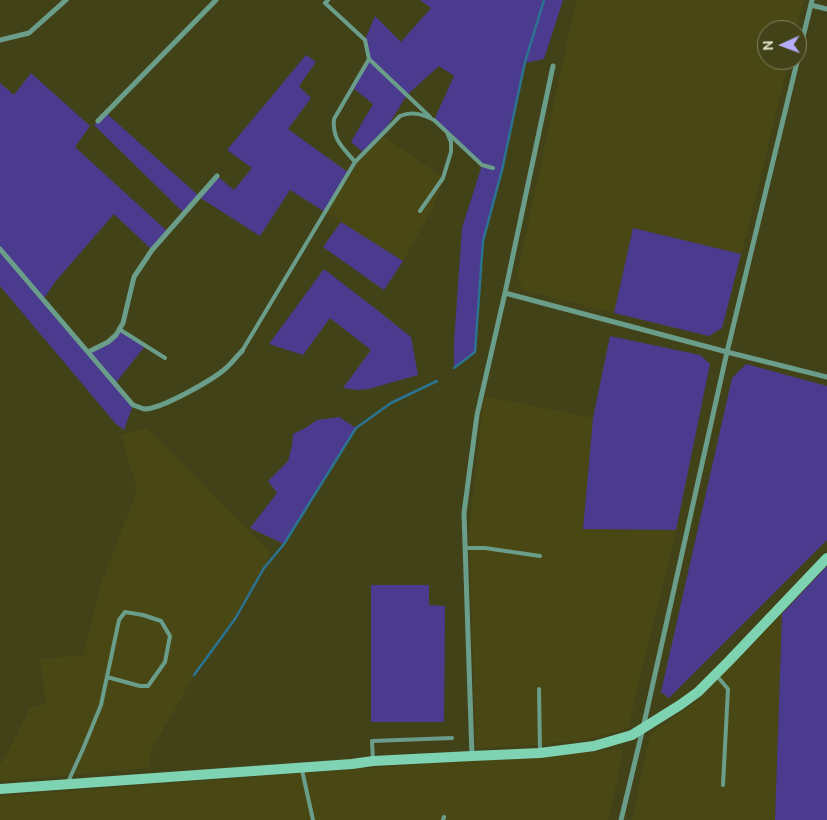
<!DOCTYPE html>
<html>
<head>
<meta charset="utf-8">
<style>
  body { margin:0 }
  #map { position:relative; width:827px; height:820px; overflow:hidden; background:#424219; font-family:Ubuntu,sans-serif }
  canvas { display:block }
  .north { position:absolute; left:757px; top:20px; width:50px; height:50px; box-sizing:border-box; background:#424219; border:1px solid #81815f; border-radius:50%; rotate:268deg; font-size:14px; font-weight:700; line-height:20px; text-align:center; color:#dfe0c9 }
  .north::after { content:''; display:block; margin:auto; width:18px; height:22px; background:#b4acf9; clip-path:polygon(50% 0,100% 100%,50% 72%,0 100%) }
</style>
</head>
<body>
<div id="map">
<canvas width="827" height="820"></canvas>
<div class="north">N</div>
</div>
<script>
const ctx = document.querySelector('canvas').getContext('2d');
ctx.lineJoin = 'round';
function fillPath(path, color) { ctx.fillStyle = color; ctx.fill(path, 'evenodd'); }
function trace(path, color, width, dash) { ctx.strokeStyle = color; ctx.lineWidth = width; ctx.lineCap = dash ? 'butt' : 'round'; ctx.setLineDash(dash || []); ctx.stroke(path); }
fillPath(new Path2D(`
  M577,0h227l-8,30h-29v30h22l-48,194 -108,-26 -19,85 -90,-23 -7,-14 45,-211z
  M382,135l61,43 -9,28 -31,55 -78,-49 30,-50z
  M484,396l109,22 -10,111 93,1 -48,198 -35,10 -53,7 -64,3 -7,-214z
  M147,428l124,125 -36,66 -41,56 -43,76 -1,17 -150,13v-15l31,-59 15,-4 -6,-44 44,-4 17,-71 36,-93 -15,-56z
  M782,614l-7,206h-143l18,-85 48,-35z
  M624,749l-16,71h-608v-24z`), '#494815');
fillPath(new Path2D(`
  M420,0h143l-19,59 -19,4 -23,107 -19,71 -8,111 -21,16v-26l8,-114 20,-63 -48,-45 20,-44 -15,-10 -32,29 -25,40 -18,18 -13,-11 22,-38 -20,-16 16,-29 -4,-19 10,-24 26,26 30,-34z
  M306,55l10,7 -17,24 12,12 -23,31 61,44 -24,39 -35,-22 -30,46 -61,-39 -15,16 -90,-88 12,-12 93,83 18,-20 17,14 18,-22 -25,-18z
  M31,73l59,53 -15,21 93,85 -16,18 -38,-36 -59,68 -12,18 45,52 20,-10 11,-13 26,17 -30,38 18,21 -9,25 -8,-6 -116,-138v-203l14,12z
  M341,222l62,39 -19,29 -61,-43z
  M633,228l108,26 -19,74 -13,8 -95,-23z
  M324,269l48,37 39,31 7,38 -49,14 -11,1 -15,-2 28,-38 -41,-32 -27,37 -34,-11z
  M610,336l90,19 10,9 -34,166 -93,-1 10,-111z
  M746,364l81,22v154l-158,158 -8,-6 71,-314z
  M339,417l17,11 -72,116 -34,-16 27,-35 -9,-12 20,-20 4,-15 1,-12 14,-7 10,-7z
  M827,566v254h-52l7,-206z
  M371,585h58v20l16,1 -1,116h-73z`), '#4b3b8e');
trace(new Path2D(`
  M454,368l21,-16 8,-111 19,-71 23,-108 19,-62
  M194,675l41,-56 29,-51 20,-24 72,-116 35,-25 46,-22`), '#2b7390', 2.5);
trace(new Path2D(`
  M328,0l-3,3 40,37 4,19 61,58
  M355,162c-12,-15 -23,-22 -21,-43l35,-60
  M420,211l23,-33 8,-26v-10l-3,-7
  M119,329l46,29
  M242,351l113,-189 45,-46c12,-5 22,-2 34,4l48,45 11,3
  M465,548h20l55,8
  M716,675l12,14 -5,96
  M539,689l1,62
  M373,760l-1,-19 80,-3
  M302,770l11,50
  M68,782l15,-33 18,-44 18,-85 6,-8 18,3 18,6 9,15 -5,26 -17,24h-8l-33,-9
  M443,820l1,-3`), '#6a9e8a', 4);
trace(new Path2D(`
  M811,5l16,4
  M0,40l29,-7 37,-33
  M98,121l118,-121
  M0,249l133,156c3,1 8,3 11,4 16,1 68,-29 81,-40 6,-5 11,-12 17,-18
  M505,293l222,59 100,25
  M88,352l20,-10 8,-7 7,-12 11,-46 18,-27 65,-74
  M472,756l-8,-243 13,-98 28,-122 48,-227
  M621,820l22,-92 84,-376 85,-352`), '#6a9e8a', 5);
trace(new Path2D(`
  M0,789l352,-25 21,-3 99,-5 68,-3 54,-7 38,-11 48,-30 18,-13 31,-31 98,-103`), '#7ed3b3', 10);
</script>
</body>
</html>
